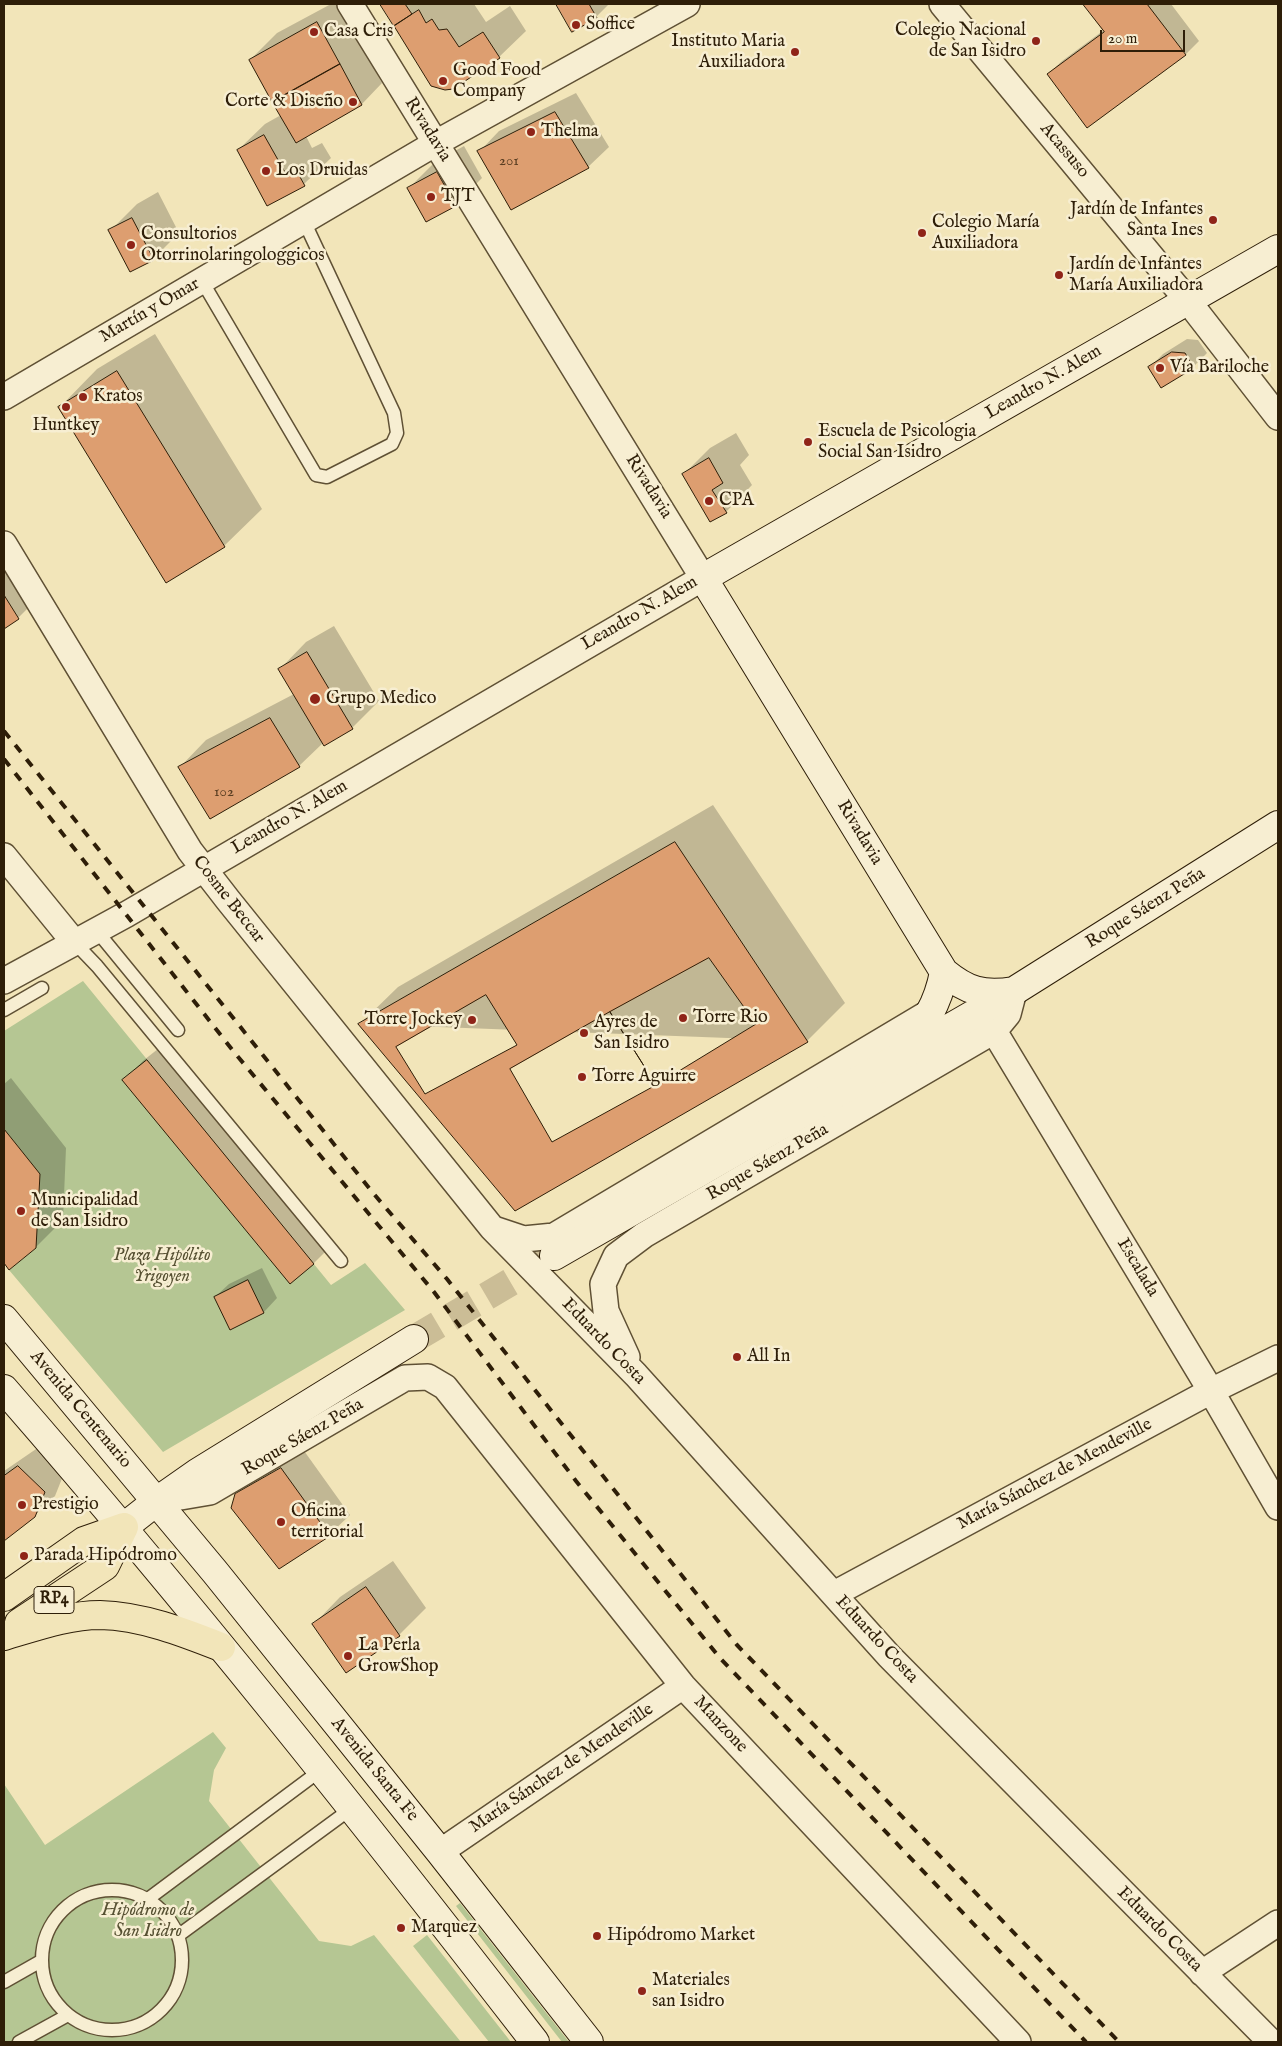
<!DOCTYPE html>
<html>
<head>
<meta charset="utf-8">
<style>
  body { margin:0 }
  #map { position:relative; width:1282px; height:2046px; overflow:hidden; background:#f2e5b9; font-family:"IM FELL English",serif }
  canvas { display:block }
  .frame { position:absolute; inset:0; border:5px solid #2e1e08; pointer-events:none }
  .scale { position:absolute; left:1100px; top:30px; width:85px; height:22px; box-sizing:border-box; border:2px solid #2e1e08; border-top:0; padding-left:6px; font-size:15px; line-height:18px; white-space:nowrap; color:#2e1e08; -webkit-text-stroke:4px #f7eed2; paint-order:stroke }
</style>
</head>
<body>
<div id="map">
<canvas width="1282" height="2046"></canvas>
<div class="frame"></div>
<div class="scale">20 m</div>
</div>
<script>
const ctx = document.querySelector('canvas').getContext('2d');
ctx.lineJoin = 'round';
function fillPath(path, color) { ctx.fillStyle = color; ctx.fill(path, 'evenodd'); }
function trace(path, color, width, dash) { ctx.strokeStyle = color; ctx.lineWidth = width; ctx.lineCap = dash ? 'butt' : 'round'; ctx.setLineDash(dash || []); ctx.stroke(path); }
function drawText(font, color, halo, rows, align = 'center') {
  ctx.font = font + ' "IM FELL English",serif'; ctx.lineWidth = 5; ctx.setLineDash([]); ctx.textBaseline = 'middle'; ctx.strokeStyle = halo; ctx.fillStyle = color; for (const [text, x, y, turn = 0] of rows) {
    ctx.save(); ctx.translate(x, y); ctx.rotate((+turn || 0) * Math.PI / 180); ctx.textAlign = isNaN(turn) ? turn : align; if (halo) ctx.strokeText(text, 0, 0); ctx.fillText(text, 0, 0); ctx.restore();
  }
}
fillPath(new Path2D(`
  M83,981l248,304 34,-22 40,47 -242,142 -154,-182 27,-22 4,-73 -36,-46v-98z
  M213,1732l13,16 -12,22 -5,31 110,140 32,5 23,-11 87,107h-457v-258l41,61z
  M460,1903l109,139h-7l-106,-136z
  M427,1935l84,107h-22l-76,-96z`), '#b5c693');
fillPath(new Path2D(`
  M331,4h17l12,39 22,40 -20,21 -56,32 6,12 10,-5 9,15 -27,26 -66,-34 27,-26 16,-9 -31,-55 27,-27z
  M381,4h93l12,18 24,-16 16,25 -27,26 -67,28z
  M557,4h52l-13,13 -23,13z
  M1084,4h87l28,37 -14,14 -137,19 14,-13 42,-31z
  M576,93l33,54 -21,20 -109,-15 20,-21z
  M464,146l18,32 -27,27 -47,-16 27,-27z
  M158,192l21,41 -26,26 -43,-28 27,-27z
  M155,334l107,175 -38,37 -164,-139 37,-38z
  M1187,339l11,1 9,13 -14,14h-43l13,-13z
  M736,433l13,22 -9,10 12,20 -26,27 -43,-37 27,-27z
  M4,561l28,43 -14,14 -14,9z
  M334,626l45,75 -27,27 -29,15 -24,23 -119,1 26,-27 88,-46 -14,-25 26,-27z
  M713,805l132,198 -38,38 -447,-17 38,-37z
  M168,1041l166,202 -20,20 -24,19 -166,-202 20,-20z
  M11,1078l55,70 -3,72 -27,27 -26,21 -6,-7v-177z
  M262,1268l15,30 -13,14 -34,16 -15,-31 14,-13z
  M39,1447l26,24 -10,25 -21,20 -30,23v-68z
  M302,1448l48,67 -21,20 -93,-41 21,-20z
  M393,1561l33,47 -27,27 -53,36 -32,-47 26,-27z`), '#0003');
const building = new Path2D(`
  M380,4h25l7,10 -18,12z
  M556,4h33l8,14 -25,14z
  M1083,4h64l39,51 -99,73 -40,-54 57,-42z
  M419,10l7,13 6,-4 7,11 8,-1 12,18 24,-15 17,26 -47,31 -8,1 -14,-4 -37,-60z
  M317,22l23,42 -68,38 -23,-42z
  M340,64l22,41 -66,38 -24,-41z
  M555,112l34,56 -78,42 -34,-59z
  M264,135l22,39 9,-6 10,18 -38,20 -30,-56z
  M437,172l19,34 -30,16 -19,-34z
  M132,218l22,42 -24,12 -22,-42z
  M1172,352l13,1 9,15 -33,20 -13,-21z
  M117,371l108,176 -59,36 -108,-176z
  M709,458l14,25 -11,7 15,23 -17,9 -28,-48z
  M4,595l15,24 -15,10z
  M307,652l46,77 -29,17 -46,-77z
  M270,718l30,49 -90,52 -32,-52z
  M675,842l133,200 -293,169 -157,-187z
  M709,958l47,66 -100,61 -46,-73z
  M486,995l31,50 -92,49 -29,-47z
  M610,1012l46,73 -104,57 -42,-73z
  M147,1060l167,204 -24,20 -168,-204z
  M4,1129l36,45 -4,74 -27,22 -5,-7z
  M248,1280l16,33 -34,17 -16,-33z
  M18,1466l27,26 -10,25 -31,24v-65z
  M281,1468l49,68 -51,33 -48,-61 4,-14z
  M366,1587l34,49 -54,37 -34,-49z`);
fillPath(building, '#dd9e70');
trace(building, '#2e1e08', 1);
trace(new Path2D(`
  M414,1339l139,-82`), '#cbbd96', 28, [28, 14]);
const lane = new Path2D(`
  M202,281l114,194 11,2 65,-33 5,-11 -3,-20 -90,-192
  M96,930l82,100
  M74,942l23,24 244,295
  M4,1010l38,-22
  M42 1960a70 70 0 1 1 140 0a70 70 0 1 1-140 0Z
  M148,1899l173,-129
  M179,1935l173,-127
  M4,1982l37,-21
  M19,2042l49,-27`);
const street = new Path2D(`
  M942,4l246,297 90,116
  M4,397l432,-254 251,-139
  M4,544l186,307 38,49 264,328 144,147 253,281 382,386
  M4,856l70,86
  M4,981l123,-67 576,-336 -353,-574
  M994,1031l217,360 67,116
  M494,1229l30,10 30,-3 376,-224
  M627,1357l-21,-46 -3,-27 13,-28 28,-21 350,-204 14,-17 6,-23
  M157,1501l53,-9 195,-114 23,-1 17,10 238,299 335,356
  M834,1594l377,-203 67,-33
  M440,1852l243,-166
  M1202,1973l76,-50`);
const secondary = new Path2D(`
  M1014,991c-31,5 -47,0 -70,-19l-241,-394 575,-329
  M903,1048c22,-23 35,-44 41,-76
  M554,1256l460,-265 264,-166
  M4,1319l211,253 225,280 149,190
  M4,1389c184,211 359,431 531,653
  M124,1527l33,-26 40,-28 217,-134`);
const primary = new Path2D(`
  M4,1597l80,-56 40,-14
  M19,1623l86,-57 19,-39
  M4,1636c31,-9 64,-21 96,-21 42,1 83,17 121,32`);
trace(lane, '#5f5034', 15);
trace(street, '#5f5034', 28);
trace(secondary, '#2e1e08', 30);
trace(primary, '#2e1e08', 30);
trace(lane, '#f7eed2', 12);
trace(street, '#f7eed2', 25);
trace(secondary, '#f7eed2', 28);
trace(primary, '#f2e5b9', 28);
trace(new Path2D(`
  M4,731l369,462 74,86 290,366 382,397
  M4,759l230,293 200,240 142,189 144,177 366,384`), '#2e1e08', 4, [9, 9]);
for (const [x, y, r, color] of [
  [576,25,5,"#8f2418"],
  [314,32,5,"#8f2418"],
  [1036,41,5,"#8f2418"],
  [795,52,5,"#8f2418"],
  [443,81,5,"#8f2418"],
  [353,102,5,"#8f2418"],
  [531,132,5,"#8f2418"],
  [266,171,5,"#8f2418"],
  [431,197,5,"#8f2418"],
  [1213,220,5,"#8f2418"],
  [922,233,5,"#8f2418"],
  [131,245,5,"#8f2418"],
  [1059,275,5,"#8f2418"],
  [1160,368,5,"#8f2418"],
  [83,397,5,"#8f2418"],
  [66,407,5,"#8f2418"],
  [808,442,5,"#8f2418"],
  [709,501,5,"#8f2418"],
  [315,699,6,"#8f2418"],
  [683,1018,5,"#8f2418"],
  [472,1020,5,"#8f2418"],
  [584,1033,5,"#8f2418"],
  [582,1077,5,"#8f2418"],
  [21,1211,5,"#8f2418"],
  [737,1357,5,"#8f2418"],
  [22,1505,5,"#8f2418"],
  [281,1522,5,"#8f2418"],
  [24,1556,5,"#8f2418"],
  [348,1656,5,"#8f2418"],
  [401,1928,5,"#8f2418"],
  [597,1936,5,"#8f2418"],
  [642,1991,5,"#8f2418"]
]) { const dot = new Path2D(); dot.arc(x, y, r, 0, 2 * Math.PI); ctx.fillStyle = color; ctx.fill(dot); trace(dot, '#f7eed2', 2); }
drawText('15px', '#5a3e22', null, [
  ["201",509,162],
  ["102",224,793]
]);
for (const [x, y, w] of [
  [54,1600,40]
]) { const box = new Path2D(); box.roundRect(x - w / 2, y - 13.5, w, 27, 4); ctx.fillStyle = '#f7eed2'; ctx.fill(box); trace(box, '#2e1e08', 1); }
drawText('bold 16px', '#2e1e08', null, [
  ["RP4",54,1600]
]);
drawText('18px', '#2e1e08', '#f7eed2', [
  ["Soffice",586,25],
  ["Colegio Nacional",1026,31,"right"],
  ["de San Isidro",1026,52,"right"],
  ["Casa Cris",324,32],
  ["Instituto Maria",785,42,"right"],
  ["Auxiliadora",785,63,"right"],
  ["Good Food",453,71],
  ["Company",453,92],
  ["Corte & Diseño",343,102,"right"],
  ["Thelma",541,132],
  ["Los Druidas",276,171],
  ["TJT",441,197],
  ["Jardín de Infantes",1203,210,"right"],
  ["Santa Ines",1203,231,"right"],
  ["Colegio María",932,223],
  ["Auxiliadora",932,244],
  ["Consultorios",141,235],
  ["Otorrinolaringologgicos",141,256],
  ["Jardín de Infantes",1069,265],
  ["María Auxiliadora",1069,286],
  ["Vía Bariloche",1170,368],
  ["Kratos",93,397],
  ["Huntkey",66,426,"center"],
  ["Escuela de Psicologia",818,432],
  ["Social San Isidro",818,453],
  ["CPA",719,501],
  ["Grupo Medico",326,699],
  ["Torre Rio",693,1018],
  ["Torre Jockey",462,1020,"right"],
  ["Ayres de",594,1023],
  ["San Isidro",594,1044],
  ["Torre Aguirre",592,1077],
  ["Municipalidad",31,1201],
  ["de San Isidro",31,1222],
  ["All In",747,1357],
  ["Prestigio",32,1505],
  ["Oficina",291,1512],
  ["territorial",291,1533],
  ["Parada Hipódromo",34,1556],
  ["La Perla",358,1646],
  ["GrowShop",358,1667],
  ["Marquez",411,1928],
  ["Hipódromo Market",607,1936],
  ["Materiales",652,1981],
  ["san Isidro",652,2002]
], 'left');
drawText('18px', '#2e1e08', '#f7eed2', [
  ["Rivadavia",427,130,58],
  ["Acassuso",1064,151,50],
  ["Martín y Omar",150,311,-30],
  ["Leandro N. Alem",1044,383,-30],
  ["Rivadavia",648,487,58],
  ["Leandro N. Alem",640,614,-30],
  ["Leandro N. Alem",290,818,-30],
  ["Rivadavia",859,833,59],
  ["Cosme Beccar",228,900,52],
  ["Roque Sáenz Peña",1146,909,-32],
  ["Roque Sáenz Peña",768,1163,-30],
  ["Escalada",1137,1268,59],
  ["Eduardo Costa",603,1342,46],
  ["Avenida Centenario",80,1410,50],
  ["Roque Sáenz Peña",303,1438,-30],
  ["María Sánchez de Mendeville",1055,1475,-28],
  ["Eduardo Costa",876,1640,47],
  ["Manzone",720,1725,47],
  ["María Sánchez de Mendeville",562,1769,-34],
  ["Avenida Santa Fe",374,1770,51],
  ["Eduardo Costa",1159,1930,45]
]);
drawText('italic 18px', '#565032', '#f7eed2', [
  ["Plaza Hipólito",162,1256],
  ["Yrigoyen",162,1277],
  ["Hipódromo de",148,1911],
  ["San Isidro",148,1932]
]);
</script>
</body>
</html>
